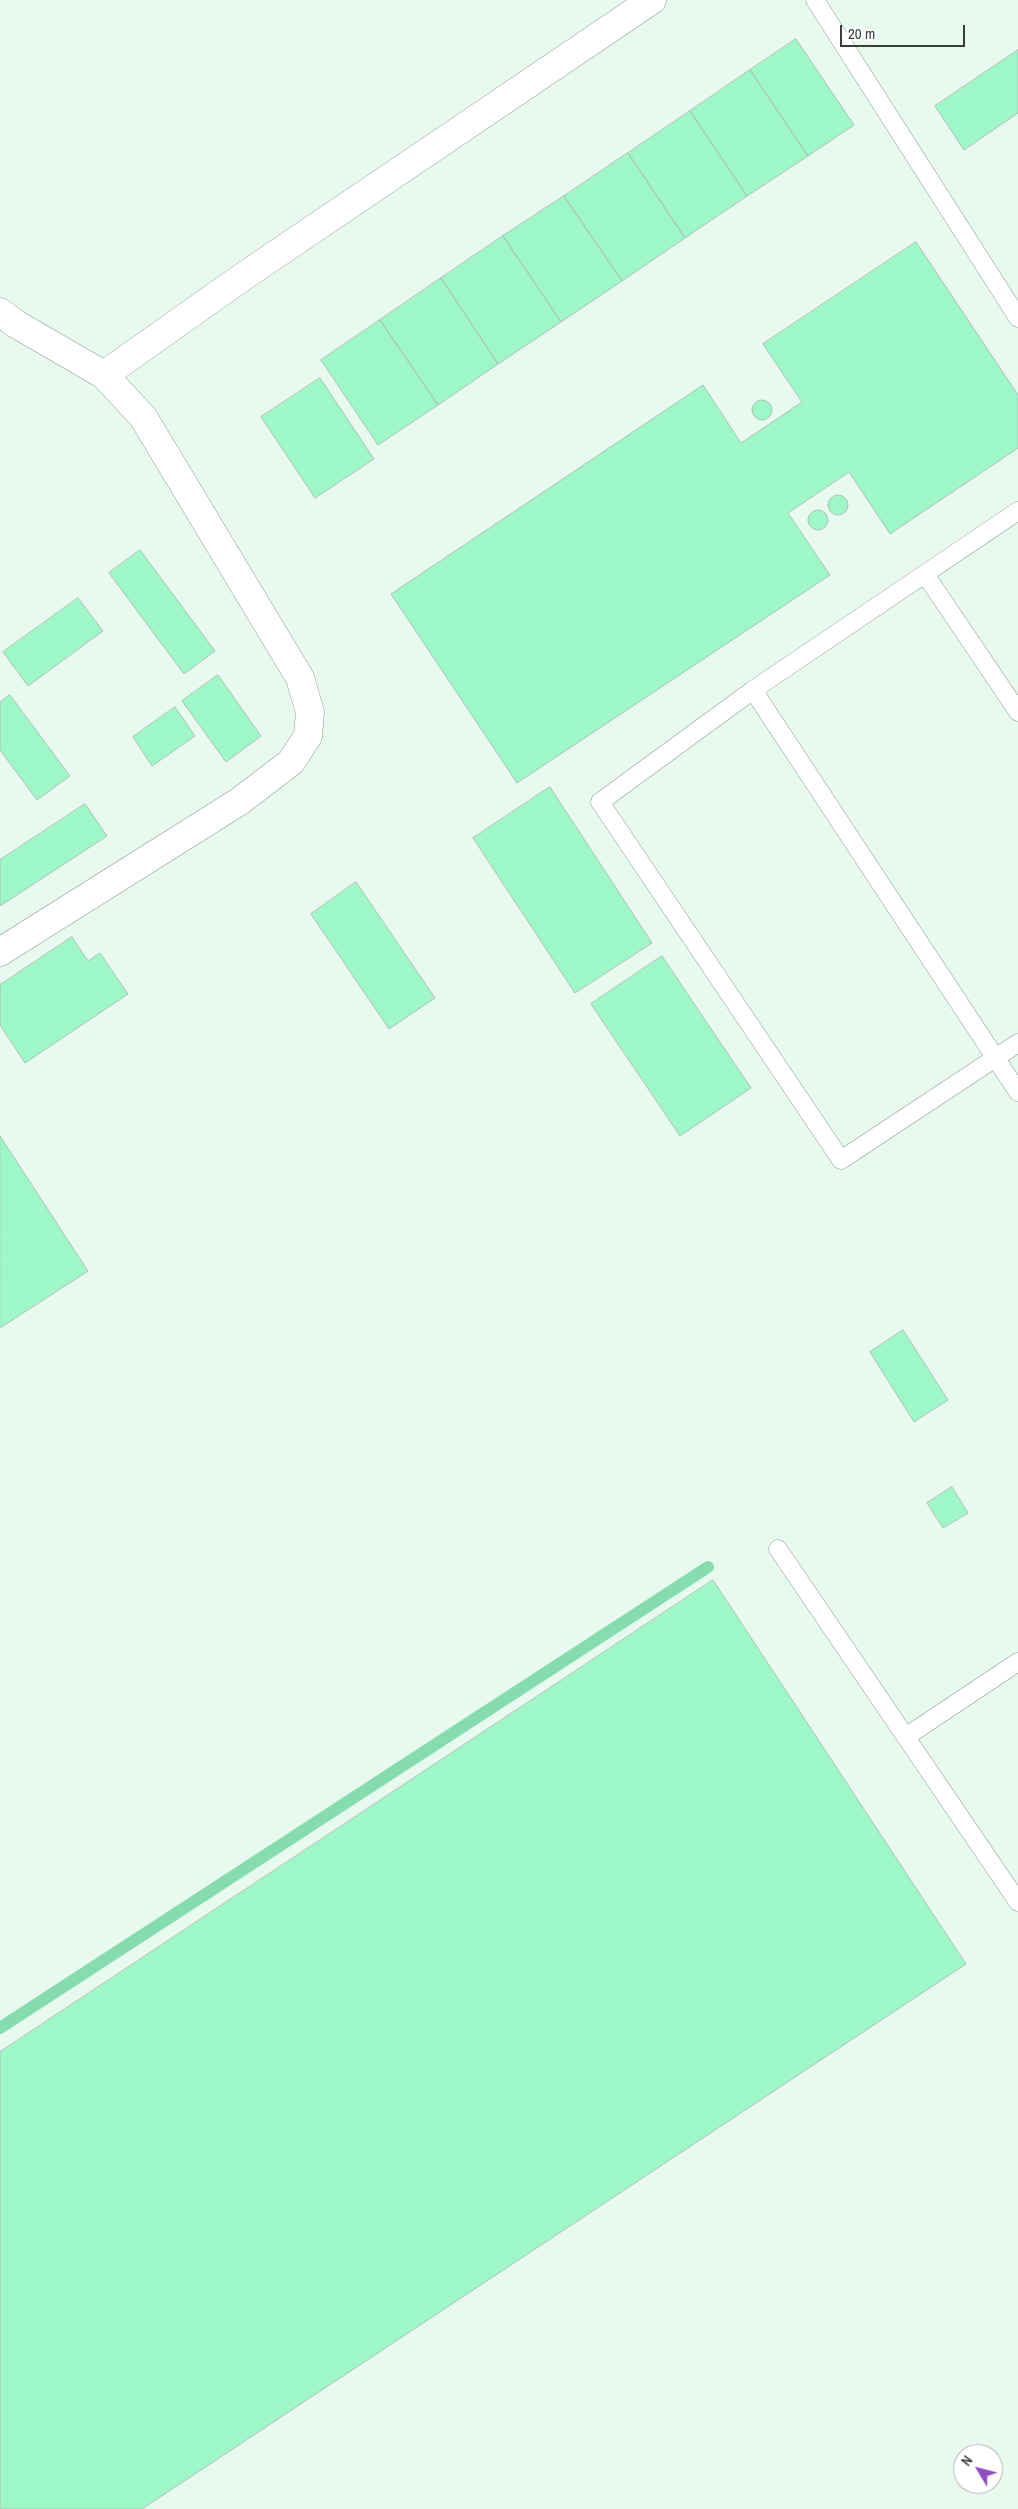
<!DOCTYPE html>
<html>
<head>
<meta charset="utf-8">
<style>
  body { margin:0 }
  #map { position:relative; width:1018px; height:2509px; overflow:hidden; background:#e8f9ef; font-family:"Archivo Narrow",sans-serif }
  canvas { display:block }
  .north { position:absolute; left:953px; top:2444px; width:50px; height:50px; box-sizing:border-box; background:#fff; border:1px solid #afb2b1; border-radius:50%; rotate:307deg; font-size:14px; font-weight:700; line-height:20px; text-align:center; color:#383f3b }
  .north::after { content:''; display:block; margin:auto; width:18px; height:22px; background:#924cbf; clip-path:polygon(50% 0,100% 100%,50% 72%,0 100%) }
  .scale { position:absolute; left:840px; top:25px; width:125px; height:22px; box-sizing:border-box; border:2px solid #383f3b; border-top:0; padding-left:6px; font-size:15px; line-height:18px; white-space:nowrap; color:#383f3b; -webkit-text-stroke:4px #fff; paint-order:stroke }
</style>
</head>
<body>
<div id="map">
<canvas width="1018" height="2509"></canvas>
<div class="north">N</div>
<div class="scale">20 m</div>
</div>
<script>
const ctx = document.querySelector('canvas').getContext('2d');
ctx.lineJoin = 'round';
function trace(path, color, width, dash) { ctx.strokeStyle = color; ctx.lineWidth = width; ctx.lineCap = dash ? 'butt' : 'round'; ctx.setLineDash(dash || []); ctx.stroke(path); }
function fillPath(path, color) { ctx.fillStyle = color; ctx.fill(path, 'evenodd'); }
trace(new Path2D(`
  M0,2028l708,-461`), '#85ddaf', 12);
const building = new Path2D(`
  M796,39l58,86 -46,31 -58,-86z
  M1018,50v63l-54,37 -29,-44z
  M750,70l58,86 -61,40 -57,-85z
  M690,111l57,85 -62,42 -57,-85z
  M628,153l57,85 -63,43 -58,-85z
  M564,196l58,85 -61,41 -58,-86z
  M503,236l58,86 -63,42 -57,-86z
  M916,242l102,153v53l-128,86 -41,-62 -61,41 42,62 -313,208 -126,-189 312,-209 38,58 61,-41 -39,-58z
  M441,278l57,86 -60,41 -58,-85z
  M380,320l58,85 -60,40 -57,-85z
  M320,378l54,81 -59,39 -54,-81z
  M752 410a10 10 0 1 1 20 0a10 10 0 1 1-20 0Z
  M828 505a10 10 0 1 1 20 0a10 10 0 1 1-20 0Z
  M808 520a10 10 0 1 1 20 0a10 10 0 1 1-20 0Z
  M140,550l75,101 -31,23 -75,-101z
  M78,598l25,33 -75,55 -25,-34z
  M218,675l43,61 -35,26 -44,-61z
  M10,695l60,81 -33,24 -37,-50v-48z
  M175,707l20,29 -43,30 -19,-29z
  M550,787l102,156 -77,50 -102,-155z
  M85,804l22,32 -107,70v-46z
  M356,882l79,116 -46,31 -78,-115z
  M72,937l16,24 12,-8 28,41 -103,69 -25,-38v-40z
  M662,956l89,132 -71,48 -89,-132z
  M0,1136l88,135 -88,57z
  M903,1330l45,70 -34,22 -44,-70z
  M952,1487l16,26 -25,15 -16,-25z
  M713,1580l253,384 -824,545h-142v-457z`);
fillPath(building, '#9ef7c7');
trace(building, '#afc0b6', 1);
const service = new Path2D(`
  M815,0l203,318
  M1018,511l-265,179 -153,112 241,358 177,-117
  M925,574l93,138
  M753,690l265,402
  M778,1549l240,353
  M907,1736l111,-74`);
const minor = new Path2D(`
  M0,312l16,12 88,51 39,42 157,261 10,34 -2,24 -17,26 -51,39 -240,151
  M104,375l140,-99 408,-276`);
trace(service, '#8d9d93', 19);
trace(minor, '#8d9d93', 29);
trace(service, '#fff', 18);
trace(minor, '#fff', 28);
</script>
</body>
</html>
